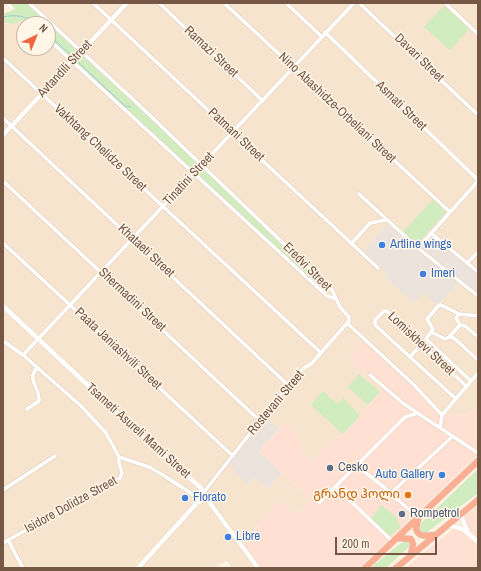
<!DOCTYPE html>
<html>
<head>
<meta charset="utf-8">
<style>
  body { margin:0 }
  #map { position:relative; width:481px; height:571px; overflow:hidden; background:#fef2e0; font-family:"Archivo Narrow",sans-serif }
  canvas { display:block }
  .frame { position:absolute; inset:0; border:4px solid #765746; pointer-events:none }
  .north { position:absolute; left:16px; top:16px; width:40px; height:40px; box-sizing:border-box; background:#fff6e8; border:1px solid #c8b6a7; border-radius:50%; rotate:43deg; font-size:11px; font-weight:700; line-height:16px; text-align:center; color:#765746 }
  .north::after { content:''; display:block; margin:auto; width:14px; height:18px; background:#f0653d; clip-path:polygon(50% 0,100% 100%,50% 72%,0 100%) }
  .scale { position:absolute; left:335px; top:537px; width:102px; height:18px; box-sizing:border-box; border:2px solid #765746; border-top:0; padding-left:5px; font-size:12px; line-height:14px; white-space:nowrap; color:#765746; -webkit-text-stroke:3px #fff6e8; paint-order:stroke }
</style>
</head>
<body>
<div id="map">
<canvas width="481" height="571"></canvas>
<div class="frame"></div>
<div class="north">N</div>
<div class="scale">200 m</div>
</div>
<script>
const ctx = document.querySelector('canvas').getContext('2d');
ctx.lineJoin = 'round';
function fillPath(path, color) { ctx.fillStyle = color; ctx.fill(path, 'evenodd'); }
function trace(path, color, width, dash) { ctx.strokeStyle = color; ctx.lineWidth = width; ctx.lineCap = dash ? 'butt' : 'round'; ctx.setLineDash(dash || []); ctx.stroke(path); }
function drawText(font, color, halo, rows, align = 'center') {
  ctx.font = font + ' "Archivo Narrow","Noto Sans Georgian",sans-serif'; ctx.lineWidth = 3; ctx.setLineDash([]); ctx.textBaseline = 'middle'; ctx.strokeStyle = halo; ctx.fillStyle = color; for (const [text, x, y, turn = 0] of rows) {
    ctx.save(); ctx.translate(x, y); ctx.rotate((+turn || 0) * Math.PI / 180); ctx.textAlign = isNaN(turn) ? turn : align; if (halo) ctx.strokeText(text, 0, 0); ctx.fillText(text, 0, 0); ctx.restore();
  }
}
fillPath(new Path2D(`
  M26,3h452v271l-47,-38 -14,15 -29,-27 -1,48 -3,4 39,17 38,-12 17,13v60l-2,2 2,2v47l-9,9 -14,2 -10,-2 -2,3 -30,-31 -65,-28 35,31 -42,48 -3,-2 -26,28 -13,-13 -14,-27 -6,6 -12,-12 -20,68 8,-7 13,11 14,-16 29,27 -16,16 -16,-16 -39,47 13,18 -3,3h-18l-5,-7 -14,7h-210v-547l4,3 22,-4 6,4h-11v24h24v-12l23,22 6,-7zM82,55l112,104 4,5 -4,5h-3l-26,-25z`), '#f6e4ce');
fillPath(new Path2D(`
  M364,340l49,46 27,30 3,1 2,-3 10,2 14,-2 9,-9v50l-119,113h-99l-16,-24 35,-45 16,17 16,-16 -52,-49 26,-28 10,9 7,15 -3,3 13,12 26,-28 3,3 42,-48 -35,-31z
  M478,506v33l-9,-9 -6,-12z
  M457,526l21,20v22h-73z`), '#ffe0d3');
fillPath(new Path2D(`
  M388,224l29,27 14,-15 47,38v20l-17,-13 -24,24 -14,-12 -9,10 -30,-27 3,-4 -23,-21z
  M267,417l12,12 -20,22 23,22 -14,16 -13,-11 -8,7 -18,-21z`), '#ece4dc');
fillPath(new Path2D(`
  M10,3h16l51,48 -6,7 -23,-22v-12h-13l-6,-4c-10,0 -18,7 -26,1v-7l13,-5z
  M444,6l25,23 -19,21 -26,-23z
  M82,55l112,104 4,5 -4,5h-3l-116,-108z
  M202,168l127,121 -3,4 -129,-118z
  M433,200l13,12 -30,33 -13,-13z
  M359,374l21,18 -12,13 -20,-18z
  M323,391l14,13 6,-6 17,18 -17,18 -32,-29z
  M478,469v24l-52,40h-5l-2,-5 3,-6z
  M382,505l15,13 3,10 -10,8 -19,-18z
  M407,540l2,2v5l-23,21h-15l26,-22z`), '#d1ecbe');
trace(new Path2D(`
  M3,17c12,-3 25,-1 34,7
  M48,34l24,22
  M77,61l48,45 6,1`), '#99d0db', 1);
const street = new Path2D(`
  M7,3l5,5
  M29,3l107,99 196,188 8,17 9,10v4l-37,42 -9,6 -15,16 -84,107
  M93,3l285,265
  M159,3l104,98
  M224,3l226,209
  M286,3l35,33
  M359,3l119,112
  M445,3l33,31
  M30,23l1,1
  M325,32l153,148
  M48,39l279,257 9,3
  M3,58l317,294
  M3,118l285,267
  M3,181l257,240
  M359,194l59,54 60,48
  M431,233l47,39
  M3,243l230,213
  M351,244l19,-21 16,-3
  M418,248l60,-67
  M467,263l11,-11
  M459,314l-3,4 4,7 5,1 13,11
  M347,323l67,62 28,30
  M431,332l14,7 4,-2 5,1 24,22
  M449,337l11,-12
  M426,339l7,-10 -6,-10 12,-14h2l18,9 19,2
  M426,339l45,42
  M3,341l20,14 58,51 25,27 13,24 30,10 14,8 38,25
  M23,355l331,-352
  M410,357l12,-13
  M370,375l34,29 74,49
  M456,399l-81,-74v-5l9,-9 4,1 79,75
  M27,409l12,-8c1,-15 -13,-21 -2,-33
  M440,428l2,-13 36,-42
  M357,466l27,21 34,31
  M336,487l57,55
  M3,490l52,-34
  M391,493l61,-56
  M319,503l86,-86 13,-4
  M8,540l15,28
  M3,543l117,-65 2,-5 -3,-9v-7`);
const secondary = new Path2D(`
  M3,135l124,-132
  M3,306l138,129 59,52 12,19 46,62
  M460,513l7,17
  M447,525l16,4 15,13
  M138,568l59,-65 10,-5`);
const highway = new Path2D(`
  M418,520l-2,9c3,8 9,7 17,6
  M398,538l13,1 2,5 -2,10
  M365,568l113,-107
  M396,568l82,-68`);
trace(street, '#e2cebc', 4.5);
trace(secondary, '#ead1bb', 5.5);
trace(highway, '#ded7d3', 7);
trace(street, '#fff', 3.5);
trace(secondary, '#fff', 4.5);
trace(highway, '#fcae93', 6);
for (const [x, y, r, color] of [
  [382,245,4,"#3f7fe0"],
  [423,274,4,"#3f7fe0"],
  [330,468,4,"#5c6f8a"],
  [442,475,4,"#3f7fe0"],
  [408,495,4,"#e8710a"],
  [185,498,4,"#3f7fe0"],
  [402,514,4,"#5c6f8a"],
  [228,537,4,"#3f7fe0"]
]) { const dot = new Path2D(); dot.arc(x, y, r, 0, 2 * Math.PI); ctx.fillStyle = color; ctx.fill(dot); trace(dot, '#fff6e8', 1.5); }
drawText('13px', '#765746', '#fff6e8', [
  ["Ramazi Street",211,52,43],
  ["Davari Street",419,58,44],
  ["Avtandili Street",65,69,-47],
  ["Asmati Street",401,106,44],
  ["Nino Abashidze-Orbeliani Street",337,108,43],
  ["Patmani Street",236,135,43],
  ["Vakhtang Chelidze Street",100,148,43],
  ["Tinatini Street",189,179,-47],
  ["Khataeti Street",146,251,43],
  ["Eredvi Street",307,267,45],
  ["Shermadini Street",132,300,43],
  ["Lomiskhevi Street",421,344,43],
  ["Paata Janiashvili Street",118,349,43],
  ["Rostevani Street",276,403,-50],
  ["Tsameti Asureli Mami Street",138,431,42],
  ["Isidore Dolidze Street",71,505,-29]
]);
drawText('13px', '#366cbe', '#fff6e8', [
  ["Artline wings",390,245],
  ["Imeri",431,274],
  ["Auto Gallery",434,475,"right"],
  ["Florato",193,498],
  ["Libre",236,537]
], 'left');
drawText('13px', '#4e5e75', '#fff6e8', [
  ["Cesko",338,468],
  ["Rompetrol",410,514]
], 'left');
drawText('13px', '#c56008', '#fff6e8', [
  ["გრანდ ჰოლი",400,495]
], 'right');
</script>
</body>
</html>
